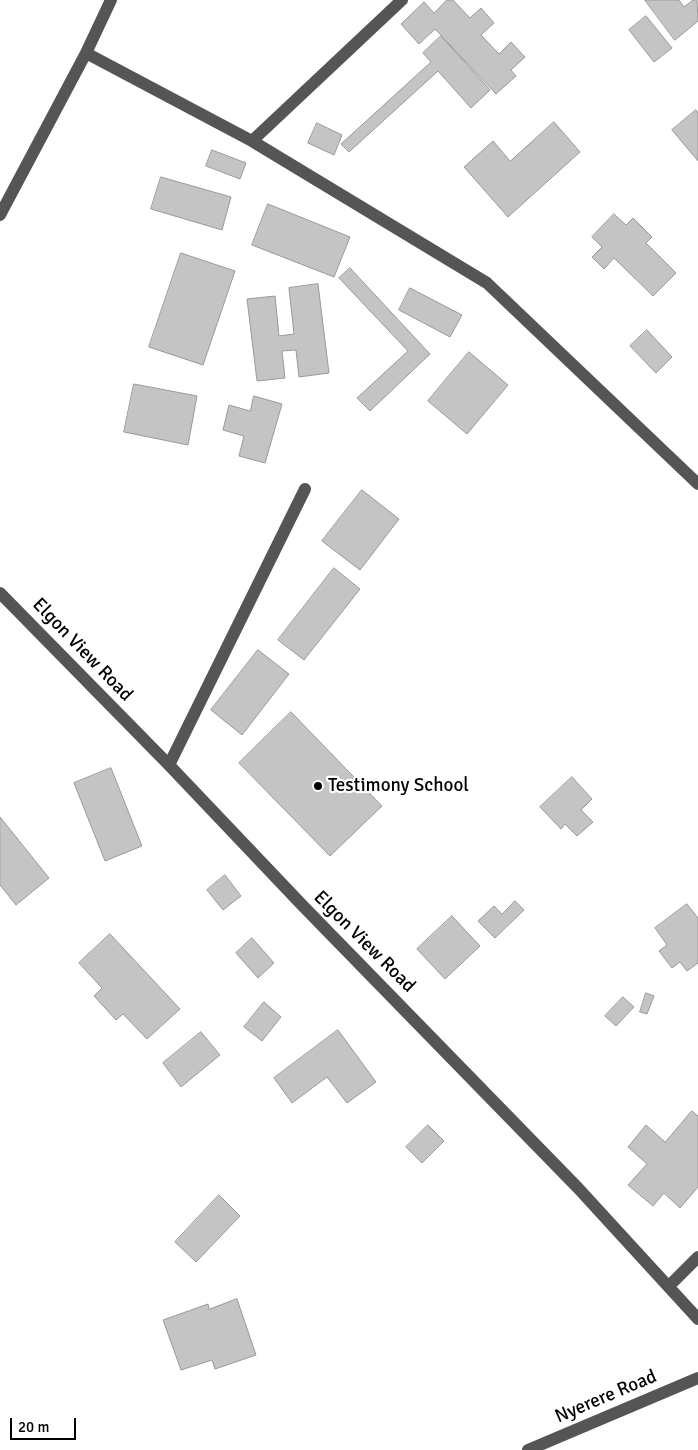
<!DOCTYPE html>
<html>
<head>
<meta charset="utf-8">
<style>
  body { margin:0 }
  #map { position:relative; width:698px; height:1450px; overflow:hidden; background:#fff; font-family:Signika,sans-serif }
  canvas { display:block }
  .scale { position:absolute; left:10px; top:1418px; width:66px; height:22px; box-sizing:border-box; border:2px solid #000; border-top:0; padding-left:6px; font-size:15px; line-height:18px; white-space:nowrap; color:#000; -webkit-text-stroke:4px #fff; paint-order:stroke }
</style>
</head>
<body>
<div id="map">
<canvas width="698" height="1450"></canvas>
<div class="scale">20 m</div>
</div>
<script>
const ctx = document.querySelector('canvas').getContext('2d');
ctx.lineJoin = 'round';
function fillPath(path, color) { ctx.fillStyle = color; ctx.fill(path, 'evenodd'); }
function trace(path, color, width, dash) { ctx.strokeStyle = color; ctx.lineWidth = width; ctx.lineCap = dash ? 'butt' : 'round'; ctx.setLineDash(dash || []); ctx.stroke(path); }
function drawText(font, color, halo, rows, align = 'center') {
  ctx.font = font + ' Signika,sans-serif'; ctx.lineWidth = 4.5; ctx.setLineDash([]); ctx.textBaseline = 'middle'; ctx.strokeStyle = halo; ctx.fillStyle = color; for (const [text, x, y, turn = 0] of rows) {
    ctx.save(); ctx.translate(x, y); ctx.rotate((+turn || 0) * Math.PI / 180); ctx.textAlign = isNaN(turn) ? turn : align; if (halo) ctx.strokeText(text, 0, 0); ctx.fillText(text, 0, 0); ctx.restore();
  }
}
const building = new Path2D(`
  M447,0h6l17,18 11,-10 13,15 -13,12 18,19 12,-12 14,15 -14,13 5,6 -20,18 -61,-65 -16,15 -18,-20 23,-22 10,11z
  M645,0h34l5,7 9,-7h4l1,21 -23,19z
  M646,16l26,32 -18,14 -25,-32z
  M441,36l49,54 -19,18 -33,-37 -89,81 -8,-8 90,-82 -8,-9z
  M696,110l2,3v48l-26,-31z
  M554,122l26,30 -72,65 -44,-50 29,-26 17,20z
  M317,123l25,12 -8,20 -26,-12z
  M212,150l34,13 -6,16 -34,-13z
  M161,177l70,20 -9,33 -71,-21z
  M268,204l82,33 -16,40 -82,-32z
  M614,214l12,11 7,-7 19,19 -6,6 30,30 -23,23 -39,-38 -10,11 -12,-12 10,-10 -10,-10z
  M181,253l54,18 -32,94 -54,-18z
  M350,268l80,86 -60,57 -13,-13 51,-47 -69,-73z
  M318,284l11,89 -30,4 -3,-27 -14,1 3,27 -28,3 -10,-82 28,-3 4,40 15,-2 -5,-46z
  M410,288l52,27 -12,22 -51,-27z
  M647,330l25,27 -16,16 -26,-27z
  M469,352l39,33 -41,49 -39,-33z
  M134,384l63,12 -9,49 -64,-13z
  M254,396l28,8 -17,59 -26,-7 5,-20 -21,-6 6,-25 21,6z
  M362,490l37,29 -39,51 -38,-29z
  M334,568l26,21 -56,71 -26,-20z
  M258,650l31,24 -47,61 -31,-25z
  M291,712l91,94 -52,50 -91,-93z
  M111,768l31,78 -37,15 -31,-78z
  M572,777l20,22 -11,11 12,12 -16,14 -12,-12 -4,5 -21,-22z
  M0,817l49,61 -33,27 -16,-20z
  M225,875l16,21 -18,14 -16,-20z
  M515,901l9,9 -29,28 -17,-17 16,-15 8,8z
  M687,904l11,14v45l-11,8 -7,-9 -8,6 -13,-17 8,-6 -12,-17z
  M452,916l28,30 -35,33 -28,-30z
  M110,934l70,75 -33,30 -24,-25 -7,6 -22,-24 8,-8 -23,-25z
  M252,938l22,25 -16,15 -22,-25z
  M646,993l8,3 -7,18 -7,-2z
  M623,997l11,10 -18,19 -11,-10z
  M264,1002l17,15 -19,24 -18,-14z
  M338,1030l38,52 -29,21 -20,-26 -35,26 -18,-25z
  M201,1032l19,23 -39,32 -18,-24z
  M692,1111l6,5v71l-18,21 -16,-15 -11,13 -25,-21 19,-21 -19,-17 18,-22 19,17z
  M428,1125l16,16 -22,22 -16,-16z
  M219,1195l21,21 -44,46 -21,-20z
  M237,1299l19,56 -41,14 -3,-9 -31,10 -18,-50 45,-16 1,5z`);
fillPath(building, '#c4c4c4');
trace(building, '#999', 1);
trace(new Path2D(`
  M86,53l166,88 235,142 211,201
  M252,141l150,-141
  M0,215l86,-162 25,-53
  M0,593l169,172 134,141 275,282 120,131
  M169,765l136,-276
  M669,1286l29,-29
  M528,1450l170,-72`), '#555', 12);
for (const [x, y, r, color] of [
  [318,786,5,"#000"]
]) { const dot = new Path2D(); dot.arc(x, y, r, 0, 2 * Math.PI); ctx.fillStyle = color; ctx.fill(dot); trace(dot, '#fff', 2); }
drawText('19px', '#000', '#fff', [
  ["Elgon View Road",82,650,46],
  ["Elgon View Road",364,942,45],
  ["Nyerere Road",606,1397,-23]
]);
drawText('19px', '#000', '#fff', [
  ["Testimony School",328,786]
], 'left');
</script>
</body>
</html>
